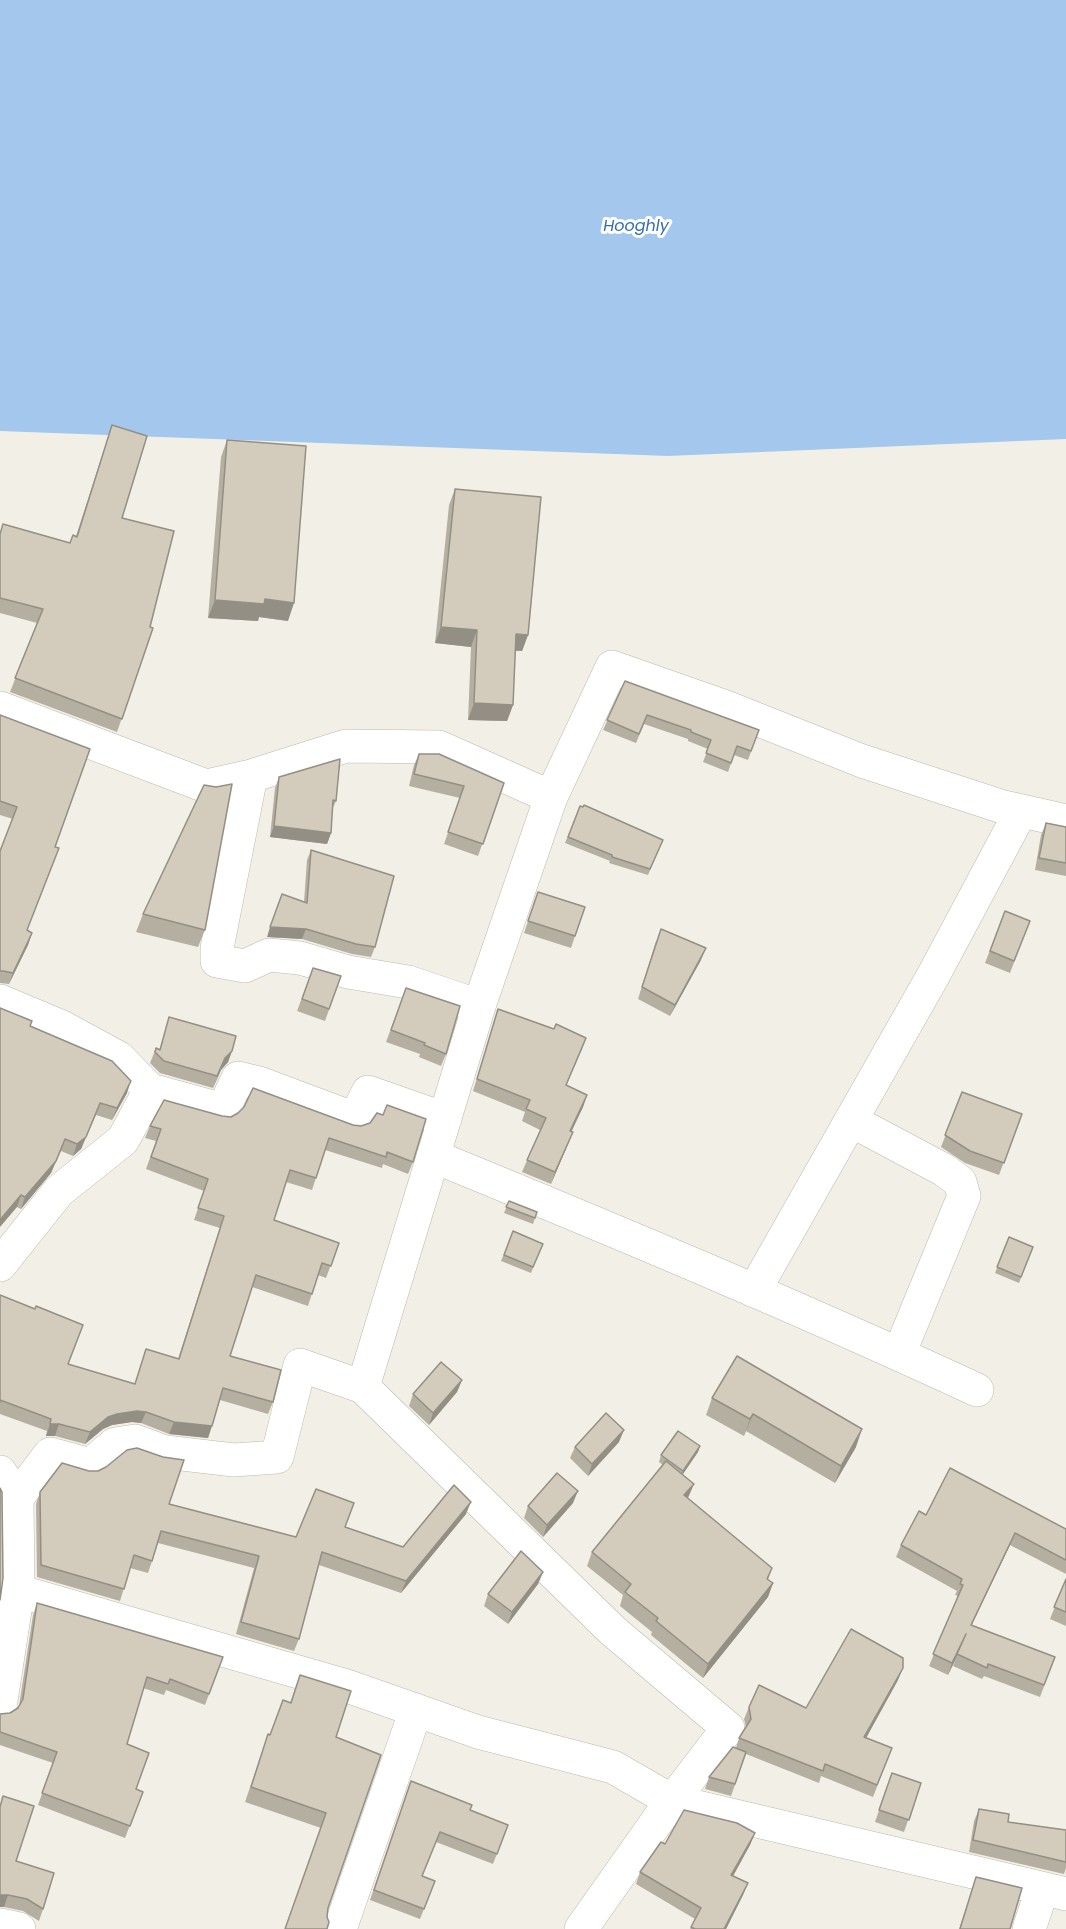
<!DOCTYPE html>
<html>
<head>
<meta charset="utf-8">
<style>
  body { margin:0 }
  canvas { display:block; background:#f2f0e6 }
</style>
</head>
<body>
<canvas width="1066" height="1929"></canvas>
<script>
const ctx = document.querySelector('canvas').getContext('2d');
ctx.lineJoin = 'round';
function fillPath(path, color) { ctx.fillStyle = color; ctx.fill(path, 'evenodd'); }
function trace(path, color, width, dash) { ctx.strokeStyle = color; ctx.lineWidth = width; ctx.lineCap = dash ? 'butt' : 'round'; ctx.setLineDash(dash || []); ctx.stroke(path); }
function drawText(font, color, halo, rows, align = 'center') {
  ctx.font = font + ' Poppins,sans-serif'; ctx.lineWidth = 6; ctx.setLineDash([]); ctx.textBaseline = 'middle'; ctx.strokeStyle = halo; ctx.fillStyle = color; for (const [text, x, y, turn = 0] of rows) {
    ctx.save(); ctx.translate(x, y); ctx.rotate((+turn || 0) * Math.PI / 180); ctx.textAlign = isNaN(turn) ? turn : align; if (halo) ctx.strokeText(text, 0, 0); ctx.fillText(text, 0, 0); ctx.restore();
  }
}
fillPath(new Path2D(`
  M0,0h1066v439l-398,17 -668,-25z`), '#a4c8ed');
const minor = new Path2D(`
  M0,708l206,78 45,-10 95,-30 93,1 112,50
  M251,776l-34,172v13l28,5 24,-11 31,3 48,14 60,10 71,24
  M0,1001l62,26 57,31 31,32 73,20 15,-32 21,5 96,36 13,-27 77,27
  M852,1121l92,49 16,12 4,14 -65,158
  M433,1156c183,75 365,151 544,234
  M0,1265l59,-74 64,-51 27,-50
  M754,1291l179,-315 88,-165
  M0,1472l17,26 1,93 -18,116
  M17,1498l33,-44 40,11 25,-21 20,-3 30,11 69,8 43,-3 23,-92 63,22
  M18,1591l329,95 131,46 135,35 59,34 394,93
  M0,1925l19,4
  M340,1929l76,-219
  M581,1929l79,-112 68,-89 -115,-97 -250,-244 116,-381 72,-209 61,-130 114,40 136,54 138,45 66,15
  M1029,1929l13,-39`);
trace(minor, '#bdb8a9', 34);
trace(minor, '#fff', 33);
fillPath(new Path2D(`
  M112,425l10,93 28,109 3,1 -36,104 -107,-40 27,-69 -37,-10v-79l70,9 6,-7z
  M227,440l61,181 -29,-4 -1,4 -50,-3 13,-161z
  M455,489l73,146 -6,16h-7l-2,54 -6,16 -39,-1 3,-73 -36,-4 14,-138z
  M625,681l134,49 -11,30 -14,-5 -6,17 -25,-10 5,-13 -20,-8v-2l-44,-15 -8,19 -33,-13z
  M0,715l55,132 -28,83 5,3 -4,12 -19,39 -9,-1v-132l13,-32 -13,-4z
  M419,754l85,29 -26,73 -34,-12 16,-46 -51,-12 5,-21z
  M279,777l57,24 -4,9 -1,23 -4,11 -57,-7 5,-49z
  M580,806l83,34 -15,35 -39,-12 1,-2 -45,-18z
  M1046,823l20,4v49l-31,-6 6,-35z
  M311,850l64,97 -4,10 -19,-3 -50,-15 -35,-2 37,-35 3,-42z
  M538,892l37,44 -4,12 -47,-15z
  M1005,911l25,10 -20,52 -25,-10z
  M143,914l62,16 -7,17 -62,-15z
  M656,941l45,19 -31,56 -32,-17z
  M313,968l28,8 -16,45 -28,-10z
  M406,988l40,66 -5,12 -22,-9 1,-3 -34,-12z
  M498,1009l84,40 -16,36 21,10 -4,12 -12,25 -3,12 -17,40 -29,-12 18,-42 -18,-9 3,-9 -52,-21z
  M169,1017l63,34 -4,11 -7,8 -8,18 -53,-15 -10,-10 6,-15 4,1z
  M30,1026l97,67 -15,27 -16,-5 -15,34 -8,7 -12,-5 -10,22 -30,36 -4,-2z
  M253,1088l160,74 -5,12 -25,-10 -1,4 -57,-18 -13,40 -26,-8 -12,38 65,23 -13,35 -8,-3 -10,31 -56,-19 -22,69 43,46 -5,12 -48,-14 -12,38 -39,-4 -28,-11 -9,-1 -20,3 -9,4 -18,15 -30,-8h-9l1,-5 -47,-17v-119l35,14 48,16 -15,39 67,20 11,-35 32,10 42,-131 -26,-8 10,-29 -58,-22 10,-28 -11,-3 5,-12 72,-10 9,1 7,-4 6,-6z
  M962,1092l60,22 -23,61 -34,-12 -24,-16z
  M509,1201l28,11 -4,12 -29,-11z
  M513,1231l30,13 -12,29 -30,-12z
  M1009,1237l24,10 -14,36 -24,-10z
  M462,1380l-5,12 -28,33 -20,-19 4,-12z
  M712,1398l144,49 -21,36 -89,-52 -2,5 -38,-21z
  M619,1442l-31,34 -18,-18 5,-11z
  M700,1446l-2,6 -16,23 6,23 84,70 -4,12 5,3 -5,14 -65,81 -52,-43 1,-3 -32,-26 3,-11 -36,-29 5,-14 71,-87 -4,-3 2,-7z
  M40,1492l129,12 127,33 49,-10 58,20 63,-33 -65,79 -82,-28 -20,74 -5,12 -58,-17 18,-66 -96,-25 -10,30 -18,-5 -10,33 -83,-24 -1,-73z
  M573,1503l-30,34 -19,-19 4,-12z
  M926,1515l140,14v45l-56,-29 -38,80 83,32 -15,40 -56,-21 -2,3 -29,-13 3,-7 -8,16 -19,-9 29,-70 -3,-1 2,-4 -61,-34 5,-12z
  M543,1572l-5,12 -30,40 -24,-18 4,-12z
  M1066,1579v47l-16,-7z
  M37,1603l186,54 -18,48 -39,-15 -2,5 -21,-7 -16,56 9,45 7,3 -18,46 -87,-33 15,-42 -53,-18v-31l10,-1 9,-7 14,-91z
  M300,1675l36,62 -9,192 -6,-101 -76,-26 18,-53 7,-14 20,-32z
  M898,1680l-32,58 26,10 -19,49 -52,-21 -2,7 -73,-29 -15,42 -26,-7 4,-12 27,-29 3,-10 7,-11 -2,-8 5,-12 57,1z
  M892,1773l29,10 -17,49 -29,-10z
  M411,1781l59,29 38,15 -15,39 -57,-22 -14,34 13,5 -15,38 -50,-19z
  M3,1796l13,65 27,48 -4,12 -16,-10 -19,-4h-4v-102z
  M979,1809l29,13 58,8v38l-2,6 -95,-22 5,-31z
  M755,1833l-5,12 -17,31 15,7 -5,12 -17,34h-36l5,-10 -59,-35 4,-12 25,-28z
  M976,1877l34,52h-51z`), '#b5afa2');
fillPath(new Path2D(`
  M265,599l29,4 -6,18 -29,-4 -1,4 -50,-3 7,-18z
  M441,627l36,3 -6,17 -36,-4z
  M516,634l12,1 -6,16 -12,-1z
  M474,703l39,2 -6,16 -39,-1z
  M274,826l57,7 -4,11 -57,-7z
  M270,927l36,2 -4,10 -35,-2z
  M32,933l-4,12 -19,39 4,-11z
  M706,948l-5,12 -31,56 5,-11z
  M586,1038l-4,11 -21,48 5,-12z
  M232,1051l-4,11 -7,8 -8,18 12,-30z
  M131,1081l-4,12 -15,27 5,-12z
  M587,1095l-4,12 -17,36 4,-12z
  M100,1103l-19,46 -8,7 4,-12z
  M573,1132l-5,12 -17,40 4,-12z
  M65,1139l-14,34 -30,36 4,-12z
  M21,1195l-4,12 -17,20v-7z
  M462,1380l-5,12 -28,33 4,-12z
  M137,1411l9,1 -5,11 -9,-1 -20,3 -9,4 -18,15 5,-12 18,-15 9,-3z
  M753,1414l-7,17 -2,5 6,-17z
  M174,1422l38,4 -4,12 -39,-4z
  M50,1424h9l-4,12h-9z
  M862,1429l-6,18 -21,36 6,-17z
  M624,1430l-5,12 -31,34 4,-12z
  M700,1446l-2,6 -17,25 2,-6z
  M694,1484l-6,14 -4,-3z
  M578,1491l-5,12 -30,34 4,-12z
  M471,1502l-5,12 -65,79 5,-12z
  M1015,1533l-5,12 -44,91 5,-11z
  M543,1572l-5,12 -30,40 4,-12z
  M773,1583l-5,14 -65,81 5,-14z
  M966,1634l-10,24 -8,17 4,-12z
  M903,1668l-5,12 -38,69 4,-12z
  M755,1833l-5,12 -23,42 4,-12z
  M748,1883l-5,12 -17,34h-2z
  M0,1895h8l-4,12h-4z`), '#948f84');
const building = new Path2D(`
  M112,425l35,11 -25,82 52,13 -24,96 3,1 -31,91 -107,-41 28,-69 -43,-11v-64l3,-10 67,19 3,-8 4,2z
  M227,440l79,6 -12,157 -29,-4 -1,5 -49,-4z
  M455,489l86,8 -13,138 -12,-1 -3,71 -39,-2 3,-73 -36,-3z
  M625,681l134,49 -8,21 -14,-5 -6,17 -25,-10 5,-13 -20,-8v-2l-44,-15 -8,19 -32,-14z
  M0,715l90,34 -35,98 4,1 -32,82 5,3 -19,40 -10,-2h-3v-120l17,-44 -17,-6z
  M419,754h20l65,29 -21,61 -35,-12 16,-46 -50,-12z
  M340,759l-4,42 -3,-1 -2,33 -57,-7 5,-49z
  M232,784l-27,146 -62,-16 61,-129 12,2z
  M584,805l79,35 -13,29 -38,-12v-2l-44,-18 12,-31 3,1z
  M1046,823l20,4v36l-27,-5z
  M311,850l83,26 -19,71 -19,-3 -50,-15 -36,-2 12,-33 25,9z
  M538,892l47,15 -10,29 -47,-15z
  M1005,911l25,10 -16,40 -24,-10z
  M661,929l45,19 -31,57 -33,-18z
  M313,968l28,8 -12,33 -27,-10z
  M406,988l54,18 -14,48 -22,-9 1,-2 -34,-13z
  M0,1008l32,13 -2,5 82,35 19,20 -14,27 -17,-5 -14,34 -9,7 -12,-5 -9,22 -31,36 -4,-2 -21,25z
  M498,1009l56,20 2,-5 30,14 -20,47 21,10 -17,36 3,1 -18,40 -28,-12 19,-42 -20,-9 4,-9 -53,-21z
  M169,1017l67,19 -4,15 -7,7 -8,18 -53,-15 -9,-9 1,-4 4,2z
  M253,1088l100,37 8,1 9,-3 7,-10 6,2 4,-10 39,14 -13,43 -26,-10 -1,5 -57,-19 -13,40 -26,-8 -16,50 65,23 -8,23 -9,-3 -10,31 -56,-19 -26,81 51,14 -8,32 -50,-14 -11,38 -38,-4 -28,-10 -9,-1 -20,3 -9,3 -18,15 -31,-8h-9l1,-5 -51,-19v2v-107l35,14 1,-3 47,19 -15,39 67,20 11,-35 33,10 45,-143 -26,-8 10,-29 -57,-22 10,-28 -11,-3 14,-26 58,16 9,1 7,-4 6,-6z
  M962,1092l60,22 -18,49 -34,-12 -25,-16z
  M509,1201l28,11 -2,6 -29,-11z
  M513,1231l30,13 -10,23 -29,-12z
  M1009,1237l24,10 -12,30 -24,-10z
  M737,1356l125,73 -21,37 -88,-52 -3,5 -38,-21z
  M441,1362l21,18 -29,33 -20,-19z
  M606,1413l18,17 -32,34 -17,-17z
  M678,1431l22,15 -17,25 -22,-16z
  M137,1448l26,9 21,3 -15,44 127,33 20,-48 38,14 -9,24 58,20 51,-62 17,17 -65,79 -84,-29 -23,87 -58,-17 18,-66 -98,-25 -9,30 -18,-6 -10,34 -83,-24 -1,-73 22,-29 27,8h9l8,-4 21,-17z
  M666,1461l28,23 -10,11 88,73 -5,11 6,4 -65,81 -52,-43 2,-3 -33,-26 6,-8 -39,-32z
  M950,1468l116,61v31l-51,-27 -44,92 84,32 -11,28 -56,-21 -1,4 -30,-14 9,-20 -14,29 -19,-9 30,-69 -3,-1 2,-5 -61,-34 18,-34 7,4z
  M557,1473l21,18 -31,34 -19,-19z
  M0,1488l2,4 1,86 -3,22z
  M521,1551l22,21 -31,40 -24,-18z
  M1066,1579v33l-12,-5z
  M37,1603l186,54 -14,37 -39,-15 -2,5 -21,-7 -20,67 22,9 -13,36 7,3 -13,34 -88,-33 15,-41 -57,-20v-18l10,-1 8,-5 5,-9z
  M851,1629l52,29v10l-39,69 28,11 -15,37 -52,-21 -2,7 -84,-33 12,-19 -2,-12 10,-22 47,23z
  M300,1675l51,16 -15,46 45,18 -53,153 -1,9 2,5 -2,7h-42l41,-116 -75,-26 17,-53 2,1 13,-35 8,3z
  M733,1747l13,5 -11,32 -26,-7z
  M892,1773l29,10 -12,37 -30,-10z
  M411,1781l61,24 -2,5 38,15 -11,29 -57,-22 -18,44 13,5 -11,28 -50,-19z
  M3,1796l31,10 -18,55 38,12 -11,36 -16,-10 -19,-4h-8v-88z
  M979,1809l30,5 -1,8 58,8v32l-93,-22z
  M684,1810l53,13 18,10 -24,42 17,8 -24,46h-29l-4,-2 10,-19 -61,-36 21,-30 4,2z
  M976,1877l46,11 -12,41h-50z`);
fillPath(building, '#d3ccbc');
trace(building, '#948f84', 1.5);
drawText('italic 16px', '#336ead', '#fff', [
  ["Hooghly",636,227]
]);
</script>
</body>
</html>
